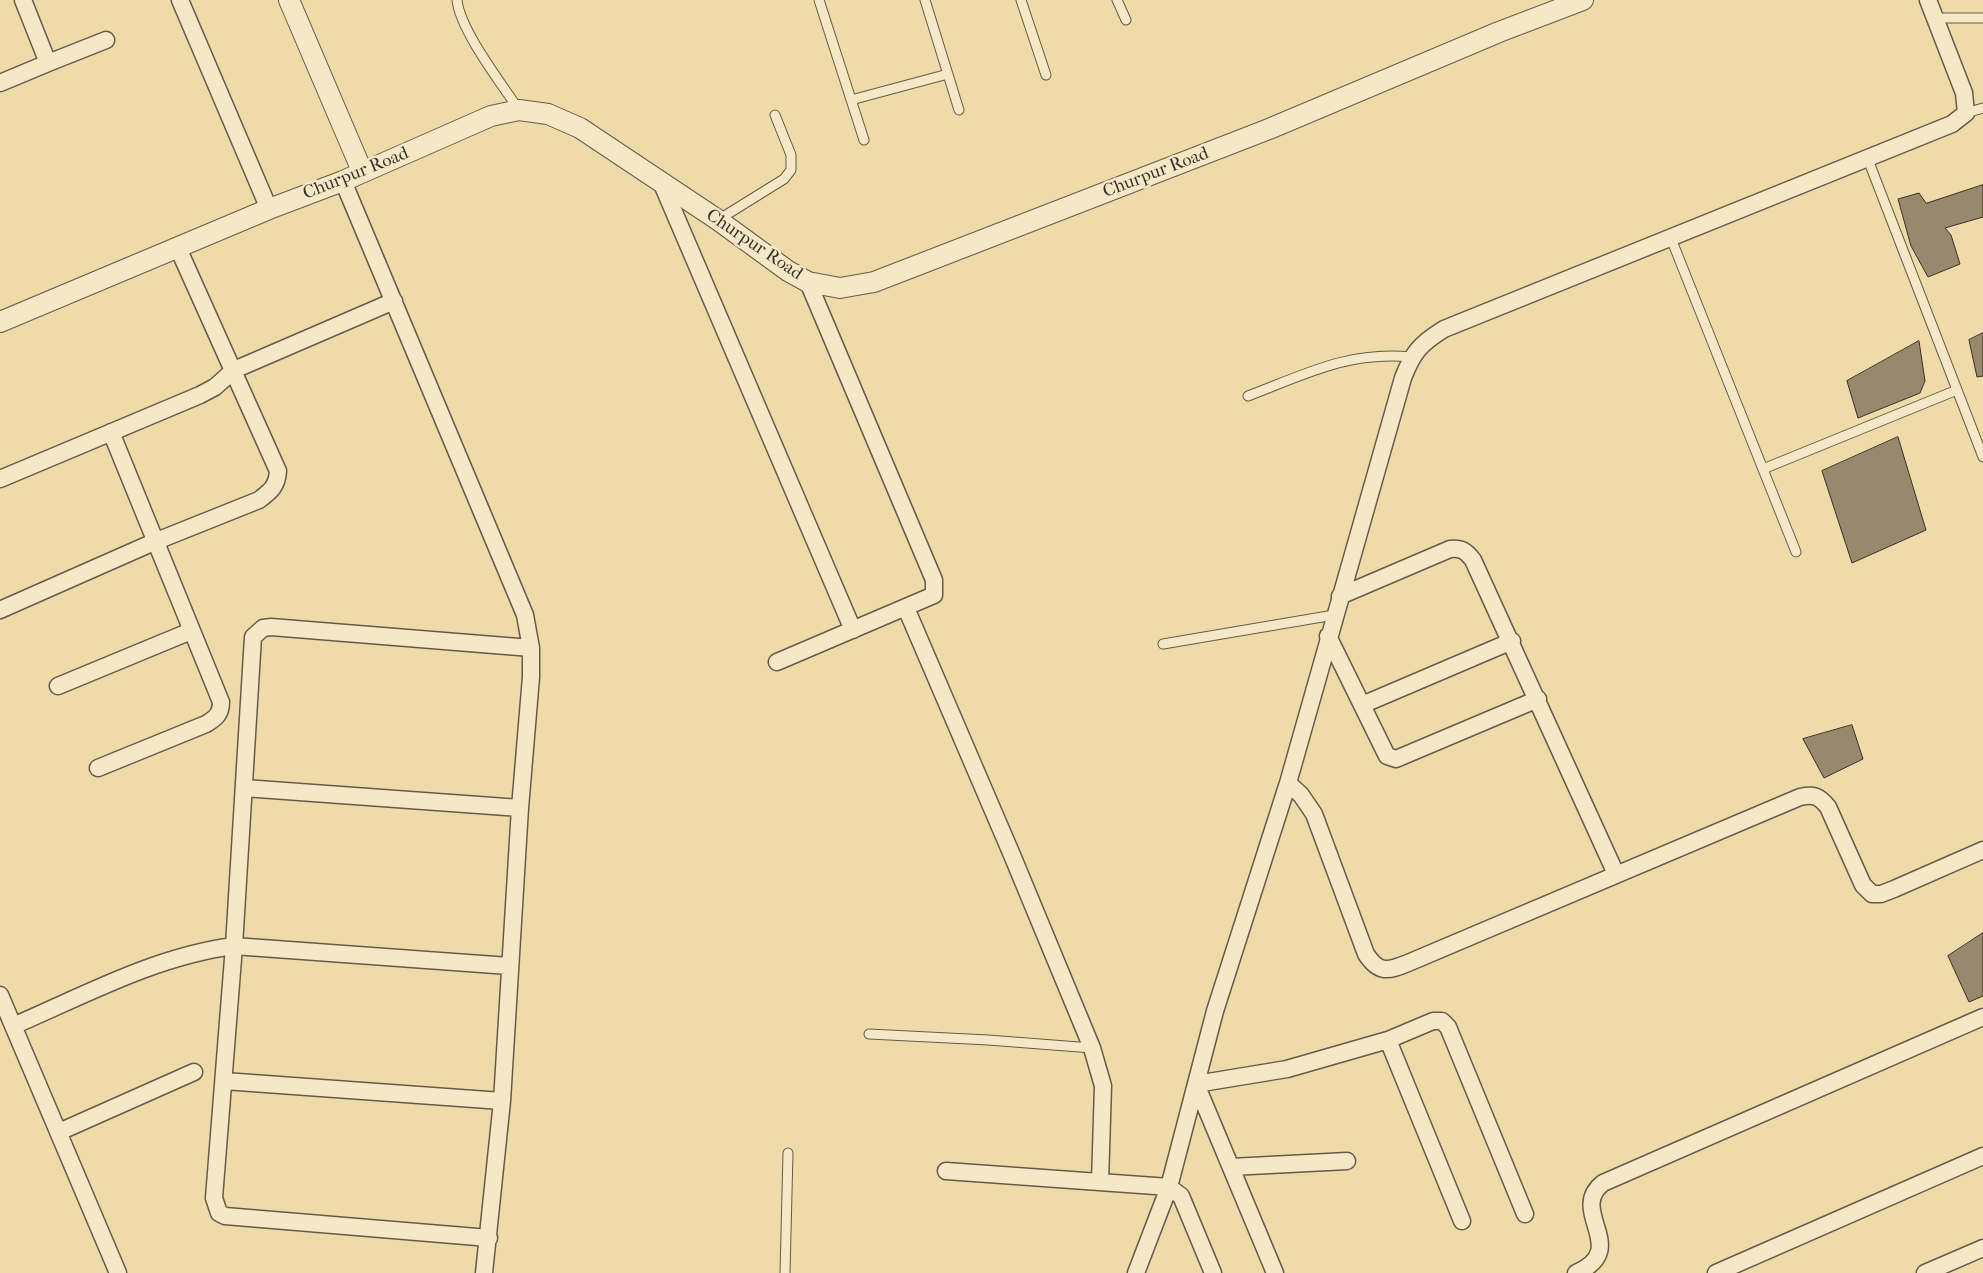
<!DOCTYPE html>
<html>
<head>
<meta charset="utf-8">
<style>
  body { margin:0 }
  canvas { display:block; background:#eedba9 }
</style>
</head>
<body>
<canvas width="1983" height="1273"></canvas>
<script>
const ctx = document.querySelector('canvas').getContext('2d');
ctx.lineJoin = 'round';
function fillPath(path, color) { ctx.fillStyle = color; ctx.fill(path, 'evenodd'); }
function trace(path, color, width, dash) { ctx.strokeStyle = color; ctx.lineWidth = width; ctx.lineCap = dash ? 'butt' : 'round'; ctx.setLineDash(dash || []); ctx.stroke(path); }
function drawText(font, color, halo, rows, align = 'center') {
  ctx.font = font + ' "IM FELL French Canon",serif'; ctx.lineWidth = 5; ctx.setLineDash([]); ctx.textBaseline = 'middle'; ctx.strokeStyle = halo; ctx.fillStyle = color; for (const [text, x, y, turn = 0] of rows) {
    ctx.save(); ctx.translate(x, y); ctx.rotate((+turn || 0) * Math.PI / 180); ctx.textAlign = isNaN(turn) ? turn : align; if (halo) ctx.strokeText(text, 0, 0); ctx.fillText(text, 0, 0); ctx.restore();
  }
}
const building = new Path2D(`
  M1983,185v32l-38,11 6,7 9,29 -32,13 -17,-31 -13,-47 21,-6 7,10z
  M1983,333v43l-6,1 -8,-37z
  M1919,341l6,40 -5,12 -62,25 -11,-37z
  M1898,437l28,93 -74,33 -30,-92z
  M1852,725l11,34 -39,19 -21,-39z
  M1983,933v63l-14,6 -21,-46z`);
fillPath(building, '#98886c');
trace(building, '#3b2f29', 1);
const service = new Path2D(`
  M457,0c3,30 44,83 62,110
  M819,0l45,140
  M925,0l34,110
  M1021,0l25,75
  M1117,0l9,20
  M1935,18h48
  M851,100l97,-26
  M1966,113l17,-5
  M1867,157l116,300
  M718,220l66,-41 7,-9v-15l-16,-40
  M1670,236l126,316
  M1248,396c58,-22 100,-45 163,-39
  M1763,469l194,-79
  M1163,644l171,-29
  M869,1034l119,6 104,8
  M785,1273l3,-120`);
const minor = new Path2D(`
  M23,0l25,63 58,-23
  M180,0l89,209
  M0,83l48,-20
  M343,181l182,434 6,33v29l-11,131 -18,293 -18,172
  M662,184l191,446
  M0,479l200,-84 15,-8 19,-17 160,-69
  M1340,596l110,-47c12,-1 16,2 23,11l143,314
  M906,608l106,247 80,193 11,38 -3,96
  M0,610l154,-68 105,-42c12,-9 18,-14 19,-29l-100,-223
  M1328,636l59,120 9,3 142,-60
  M777,662l157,-67v-15l-126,-298
  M58,686l133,-55
  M1362,705l150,-64
  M98,768l108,-44c10,-6 15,-10 15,-22l-110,-270
  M1288,783l13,12 13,19 52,140c13,20 22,17 42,9l392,-166c14,-3 19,-1 28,10l35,78 9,9h9l13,-5 89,-39
  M244,788l276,20
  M0,995l118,278
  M13,1026c72,-31 143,-70 221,-80l275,20
  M1388,1040l74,181
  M224,1081l278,20
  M59,1132l135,-60
  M1231,1167l116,-6
  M946,1171l223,16 12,9 32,77
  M489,1238l-264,-22 -6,-3 -5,-15 20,-252 19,-309 10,-9 8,-1 260,21
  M1136,1273l33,-86 46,-176 73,-228 115,-405c10,-26 17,-34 41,-49l508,-205 14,-11 -2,-20 -36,-93
  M1275,1273l-79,-189 91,-15 101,-29 45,-19h9l6,6 77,187
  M1576,1273c56,-24 -9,-62 27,-90l380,-166
  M1716,1273l267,-117
  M1925,1273l58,-25`);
const tertiary = new Path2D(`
  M289,0l73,171
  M0,322l269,-113 74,-28 148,-65 28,-6 29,4 32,14 138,92 70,51 20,11 32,6 34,-6 395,-153 230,-97 84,-32`);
trace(service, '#685a49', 11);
trace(minor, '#685a49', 19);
trace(tertiary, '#685a49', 22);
trace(service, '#f4e8c7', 9);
trace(minor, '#f4e8c7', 16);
trace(tertiary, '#f4e8c7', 20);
drawText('18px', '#3b2f29', '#f4e8c7', [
  ["Churpur Road",1156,173,-21],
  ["Churpur Road",356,174,-22],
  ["Churpur Road",754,245,34]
]);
</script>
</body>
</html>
